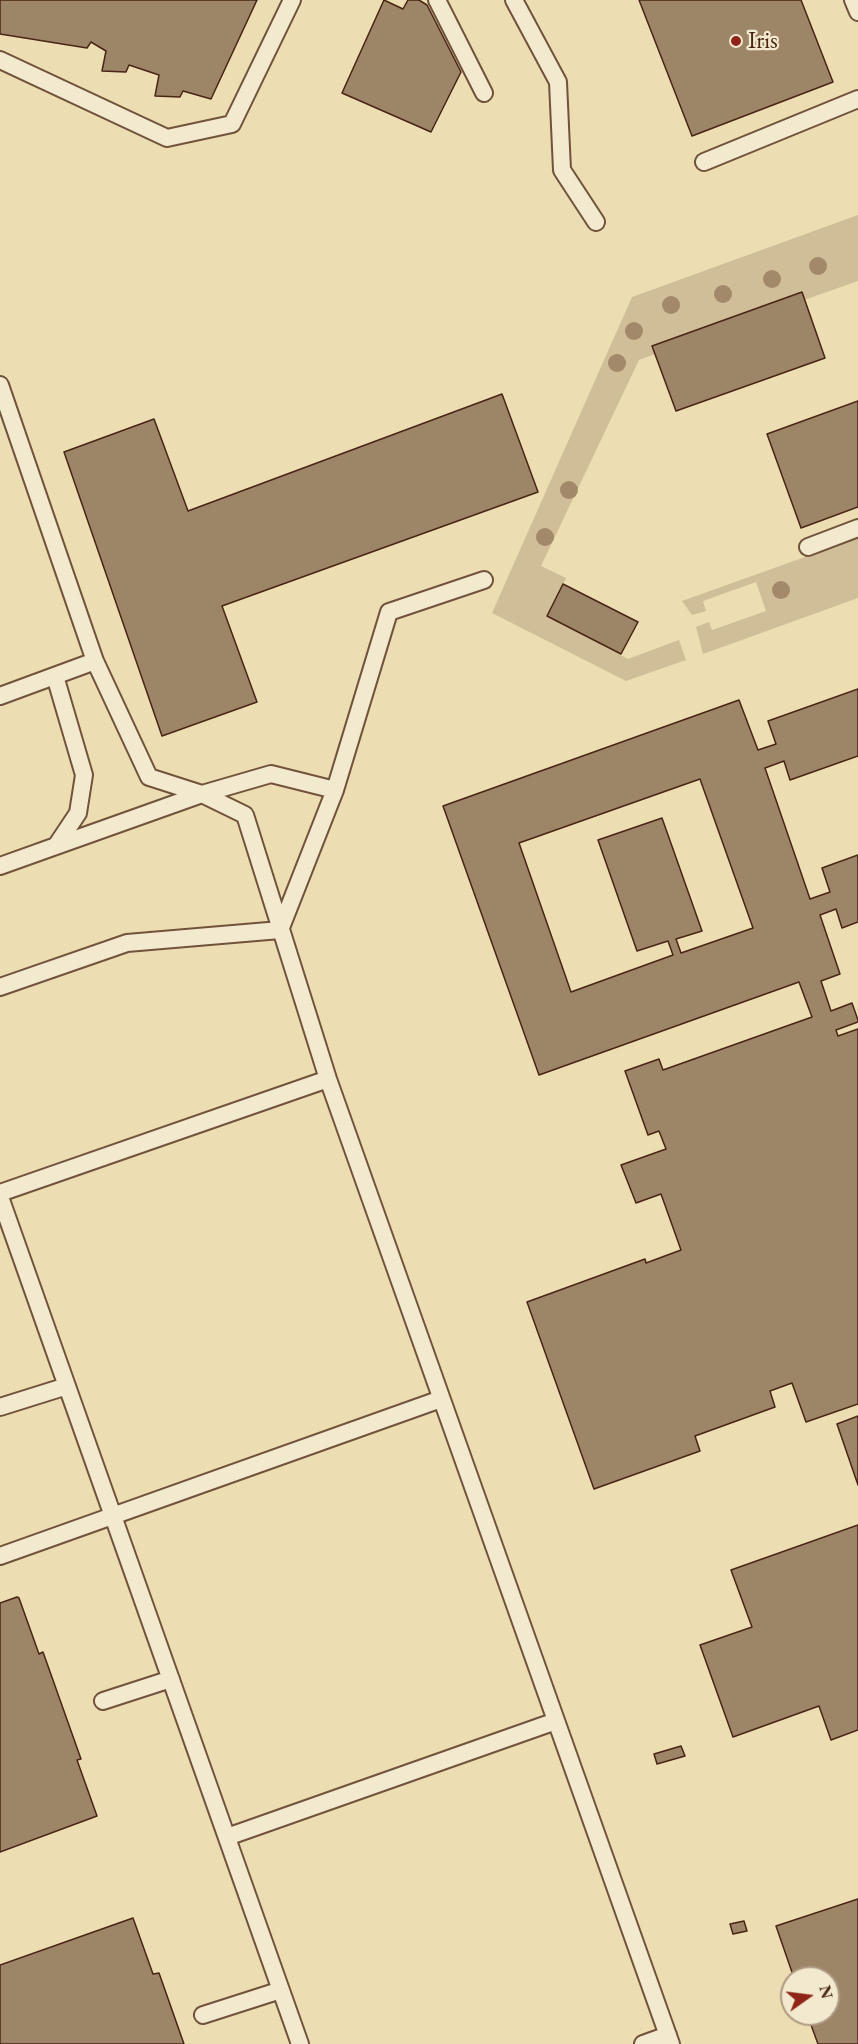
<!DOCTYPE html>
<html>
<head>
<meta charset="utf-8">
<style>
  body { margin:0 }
  #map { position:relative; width:858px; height:2044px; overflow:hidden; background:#ecddb3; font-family:"EB Garamond",serif }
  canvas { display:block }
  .north { position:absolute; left:780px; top:1966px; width:60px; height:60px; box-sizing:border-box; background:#f3e9ce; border:2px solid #af9b84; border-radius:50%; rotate:76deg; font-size:16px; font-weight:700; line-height:24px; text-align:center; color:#482515 }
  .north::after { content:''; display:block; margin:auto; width:21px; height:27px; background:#8f2418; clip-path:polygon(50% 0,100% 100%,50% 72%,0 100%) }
</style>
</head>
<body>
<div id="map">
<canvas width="858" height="2044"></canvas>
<div class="north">N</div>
</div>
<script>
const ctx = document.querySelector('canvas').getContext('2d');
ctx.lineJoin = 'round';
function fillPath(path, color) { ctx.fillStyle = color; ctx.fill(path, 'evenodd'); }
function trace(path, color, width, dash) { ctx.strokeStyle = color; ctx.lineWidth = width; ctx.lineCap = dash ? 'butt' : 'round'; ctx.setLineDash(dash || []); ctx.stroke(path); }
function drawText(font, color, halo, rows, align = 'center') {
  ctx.font = font + ' "EB Garamond",serif'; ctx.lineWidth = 4.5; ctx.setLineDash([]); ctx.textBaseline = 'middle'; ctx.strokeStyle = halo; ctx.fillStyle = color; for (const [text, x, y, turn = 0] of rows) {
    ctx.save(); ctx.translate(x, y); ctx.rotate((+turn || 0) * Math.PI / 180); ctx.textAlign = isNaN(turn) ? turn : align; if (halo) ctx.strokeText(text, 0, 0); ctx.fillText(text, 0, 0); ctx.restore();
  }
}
fillPath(new Path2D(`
  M858,215v66l-54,19 -3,-8 -148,54 2,8 -16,6 -98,206 25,12 -18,38 80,43 51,-19 7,20 -60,21 -134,-68 140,-316z
  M858,538v60l-155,56 -7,-27 13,-5 3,8 54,-19 -10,-29 -53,19 3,10 -14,4 -10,-14z`), '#d0be98');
const building = new Path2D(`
  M0,0h257l-46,99 -28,-8 -3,6 -25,-1 4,-21 -30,-10 -3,7 -24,-1 4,-20 -15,-9 -4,6 -87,-14z
  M384,0l19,9 5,-9h11l8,5 34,67 -30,60 -89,-39z
  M639,0h162l32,82 -141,54z
  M802,292l23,66 -149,53 -24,-65z
  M502,394l36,98 -316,114 35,96 -95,34 -98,-284 90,-33 34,92z
  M858,401v106l-57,21 -34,-94z
  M563,584l75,38 -17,32 -74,-38z
  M858,689v67l-68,24 -6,-19 -19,7 45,131 20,-7 -8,-24 36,-13v67l-16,6 -6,-19 -16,6 20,59 -19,7 10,30 21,-8 6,17v2l-22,8 2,6 20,-7v375l-52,18 -14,-39 -22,8 5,16 -80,29 5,15 -106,38 -67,-187 118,-43 1,4 35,-13 -20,-56 -25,9 -15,-38 45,-16 -7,-18 -11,4 -23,-64 34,-12 4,11 149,-53 -13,-35 -260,93 -96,-269 296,-106 19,50 18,-6 -8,-23zM700,779l53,149 -72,25 -5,-14 26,-8 -40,-113 -64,22 39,111 31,-10 5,14 -102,37 -52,-149z
  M858,1416v69l-21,-61z
  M858,1525v205l-27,10 -12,-34 -86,31 -33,-92 52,-18 -21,-57z
  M17,1597l2,1 20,56 4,-2 38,107 -4,1 20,56 -97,36v-249z
  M681,1746l4,10 -28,8 -3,-10z
  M858,1899v145h-40l-11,-30h21v-36h-34l-18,-52z
  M133,1918l20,56 6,-1 25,71h-184v-79z
  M744,1921l3,10 -14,3 -3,-10z`);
fillPath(building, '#9d8567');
trace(building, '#482515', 1.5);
const lane = new Path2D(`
  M437,0l47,93
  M514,0l44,82 4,88 34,52
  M853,0l5,12
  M0,60l167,78 65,-14 60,-124
  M704,162l154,-63
  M0,385l95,276 -95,35
  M808,547l50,-19
  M95,661l54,116 53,17 43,21 83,264 343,965
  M56,846l146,-52 69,-20 64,16
  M0,866l56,-20 22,-33 6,-38 -29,-99
  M0,987l127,-44 153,-13 55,-140 54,-178 95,-32
  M0,1193l328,-114
  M0,1197l300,847
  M0,1407l67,-21
  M0,1556l441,-157
  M103,1701l68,-22
  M227,1837l329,-116
  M203,2015l78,-25
  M643,2044l25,-9`);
trace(lane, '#71533c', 20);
trace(lane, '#f3e9ce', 16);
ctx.fillStyle = '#a1896a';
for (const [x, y] of [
  [818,266],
  [772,279],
  [723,294],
  [671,305],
  [634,331],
  [617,363],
  [569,490],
  [545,537],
  [781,590]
]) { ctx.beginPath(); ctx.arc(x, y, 9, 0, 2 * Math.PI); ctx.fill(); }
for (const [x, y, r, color] of [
  [736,41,6,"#8f2418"]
]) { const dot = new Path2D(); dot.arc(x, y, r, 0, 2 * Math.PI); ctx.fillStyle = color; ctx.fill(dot); trace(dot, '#f3e9ce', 2); }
drawText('24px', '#482515', '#f3e9ce', [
  ["Iris",748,41]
], 'left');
</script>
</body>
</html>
